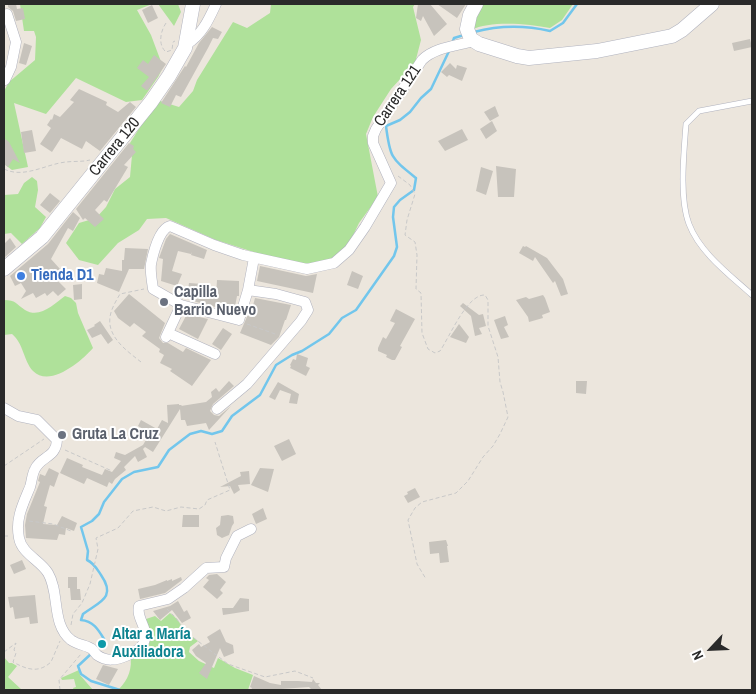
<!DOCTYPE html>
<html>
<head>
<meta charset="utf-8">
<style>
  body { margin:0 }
  #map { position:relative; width:756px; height:694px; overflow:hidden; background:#ece6dd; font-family:"Archivo Narrow",sans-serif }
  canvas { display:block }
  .frame { position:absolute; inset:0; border:5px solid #2a2a2a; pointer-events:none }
  .north { position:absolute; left:686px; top:624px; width:50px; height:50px; -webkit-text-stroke:4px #fff; paint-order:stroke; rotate:245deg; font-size:14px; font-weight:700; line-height:20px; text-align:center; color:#2a2a2a }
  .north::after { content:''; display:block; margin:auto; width:18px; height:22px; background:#2a2a2a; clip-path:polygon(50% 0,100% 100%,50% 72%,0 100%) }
</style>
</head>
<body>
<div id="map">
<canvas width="756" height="694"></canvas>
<div class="frame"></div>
<div class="north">N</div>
</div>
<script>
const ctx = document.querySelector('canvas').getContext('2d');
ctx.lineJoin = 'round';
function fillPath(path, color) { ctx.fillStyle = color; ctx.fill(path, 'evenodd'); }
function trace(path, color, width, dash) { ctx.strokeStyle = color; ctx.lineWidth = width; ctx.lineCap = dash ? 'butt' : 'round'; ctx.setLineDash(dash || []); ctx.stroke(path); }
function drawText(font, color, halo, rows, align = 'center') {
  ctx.font = font + ' "Archivo Narrow",sans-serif'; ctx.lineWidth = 4; ctx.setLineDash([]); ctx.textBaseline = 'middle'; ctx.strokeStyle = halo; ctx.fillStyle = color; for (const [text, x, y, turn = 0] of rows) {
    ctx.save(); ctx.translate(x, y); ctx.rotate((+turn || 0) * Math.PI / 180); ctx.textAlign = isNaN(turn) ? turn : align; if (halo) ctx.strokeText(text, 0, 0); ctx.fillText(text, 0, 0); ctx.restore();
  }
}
fillPath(new Path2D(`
  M20,4h132l-15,6 14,25 12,32 -5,10 -16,23 -16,2 -50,-24 -30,36 -32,-11 14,64 -16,3 -8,-6v-73l5,-9 26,-22 1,-23 -2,-6h-10z
  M158,4h20l3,8 -7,14z
  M271,4h144l-2,3 8,33 -6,23 -24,26 -18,28 -7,17 12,63 -19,26 -12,25 -17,12 -23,4 -44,-9 -47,-15 -50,-22 -19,1 -8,11 -21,13 -20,22 -19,-5 -13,-17 13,-20 17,-5 10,-11 9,-18 15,-12 2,-22 -2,-12 27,-43 22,7 14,-16 4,-11 36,-58 14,6 23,-15z
  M477,4h96l-11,16 -12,8c-21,-4 -59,-8 -79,2z
  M32,177l5,4 1,9 -3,17 11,10 -6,11 -18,16 -11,-11 -7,1v-39l14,-1 6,-11z
  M65,296l6,2 5,5 2,10 15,35c-11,13 -43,40 -60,23 -10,-11 -9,-27 -21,-37l-8,1v-35c12,0 12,4 21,10 15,9 29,-6 40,-14z
  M170,613l7,6 9,13 12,9 -8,6 -1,5 10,9 15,7 4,-10 17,10 18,7 -5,15 -129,-1c9,-9 14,-21 11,-34l9,-5 7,-31 9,-3 6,5z
  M4,657l5,6h3l5,3 -9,11 14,13h-18z
  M79,670l1,5 13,15h12h-31l-1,-2 3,-1 -2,-8 -12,1 -1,-2z`), '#afe19a');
trace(new Path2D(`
  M474,32c26,-7 50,-7 76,-1l13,-8 14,-19
  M452,44l2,-6 10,-3
  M95,649l9,-10c-6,-10 -11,-18 -23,-19l2,-6c16,-12 34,-16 18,-39 -4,-6 -7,-12 -14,-15l1,-9 -7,-24 11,-6 7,-7 5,-12 18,-23 12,-7 24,-5 11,-17 21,-16 11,-3 11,3 10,-3 10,-15 28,-21 16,-30 16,-10 10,-4 27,-17 13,-16 14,-8 38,-54 3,-9 -4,-30 1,-10 6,-7 14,-10 2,-12c-25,-20 -26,-20 -30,-52l14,-6 10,-8 11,-14 10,-9 19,-40
  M92,653l-14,13 3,8 10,7 29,9`), '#72c6ec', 2.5);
fillPath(new Path2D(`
  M8,4h8l1,5 6,-1 2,11 -9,2 -3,-10 -5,-4z
  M418,4h12l17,20 -13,12 -11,-20 -2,5 -5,-3z
  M437,4h29l-9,14z
  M152,5l6,13 -10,5 -6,-13z
  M212,27l10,5 -4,7 -5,-1 -5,10 -27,49 -5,-2 -6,12 -9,-4 24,-37 1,1 13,-24z
  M750,39l2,8 -18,4 -2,-8z
  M24,43l8,3 -6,19 -7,-2z
  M154,55l12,9 -18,26h-2l-5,-4 8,-9 -12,-9 6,-8 5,4z
  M450,63l6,6 1,-4 10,3 -5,13 -13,-6 -2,2 -6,-5z
  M79,89l28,13 -1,3 12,7 12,-10 6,5 -36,44 -14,-10 -4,8 -21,-11 -9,14 -12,-8 11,-16 -4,-3 4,-6 1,1 2,-6 6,3 14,-15 -4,-2z
  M495,106l4,10 -9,5 -6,-9z
  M492,121l5,10 -11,8 -6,-10z
  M462,129l6,11 -23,11 -7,-10z
  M32,130l4,21 -12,2 -3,-21z
  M4,138l5,4 11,21 -7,-4 -5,8 -4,-3z
  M129,143l5,3 -1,3 3,3 -12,13 4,2 -21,35 -3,-2 -9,10 9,9 -9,8 -10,-9 -2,2 -7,-11z
  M496,166l20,3 -2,28h-16z
  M481,167l12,4 -7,24 -10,-4z
  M50,193l10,8 -10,12 -10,-8z
  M73,212l7,6 -7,13 -5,-3 -17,31 9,10 -7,7 13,13 -8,7 -5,-5 -6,5 -2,-3 -9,5 -3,-5 -12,6 5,-8 -5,-8 -6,3 -5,-10 38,-32z
  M170,234l37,16 -3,9 -13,-4 1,-3 -1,2 -13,-3 -6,20 10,3 -5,12 -16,-5 2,-22 -4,-1 7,-19z
  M10,238l6,9 -12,11v-14z
  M523,246l2,1 1,-1 21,12 16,21 5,15 -7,2 -6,-15 -2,2 -18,-26 -2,4 -14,-8z
  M125,248l23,1 -4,20h-15l-10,23 -22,-9 2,-9 5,1 2,-7 16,3v-11h2z
  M260,266l46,10 11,-2 -4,19 -56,-12z
  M352,271l11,5 -5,13 -11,-4z
  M217,280l22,1v15h-2l-3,16 -41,-11 3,-8 -4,-2 -5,7 2,-15 13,1 -1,4 15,8z
  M82,284v15l-8,1 -1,-15z
  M129,294l36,29 -6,15 4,5h5l15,9 3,-4 25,12 -19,26 -22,-15 2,-2 -12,-6 4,-8 -5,-3 1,-3 -18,-13 4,-4 -12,-9 -4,4 -12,-9 -4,-7z
  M543,295l2,3 5,14 -8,3 1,3 -14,4 -1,-5 -12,-17 10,-3 3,2z
  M255,298l36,7 -5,15h-1l-6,17 -8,8 -31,-12 9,-21 2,1z
  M463,303l16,12 4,-1 3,12 -7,2 3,6 -7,2 -4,-20 -11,-10z
  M396,309l19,10 -15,27 2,1 -7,13h-3l-6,-3 1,-2 -9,-4v-3l5,-11 3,2 9,-16 -5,-2z
  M187,314l21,5 -10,20 -19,-10z
  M505,316l3,9 -4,2 5,10 -8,2 -7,-19z
  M100,321l13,19 -5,4 -7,-10 -9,4 -5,-8 8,-4 -1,-1z
  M459,324l10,13 -3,6 -16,-6z
  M223,328l9,6 -11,16 -9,-6z
  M297,354l11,4 -2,8 4,2 -4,8 -16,-8 1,-2 -1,-1 3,-6 3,1z
  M229,381l5,5 -21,18 -3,7 4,4 5,1 12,-10 -22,24 -3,-7 -19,3 -2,-6h-4l-1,-11 -27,43 -8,-5 -2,2 4,8 -9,5 -3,-6 -11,11 2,3 -11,9 -3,5 -3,-2 -2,5 -20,-9 -3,6 -24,-11 7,-15 16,7 -1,2 20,8 3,-6 7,3 9,-11 -7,-3 2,-6 9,3 18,-10 7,-12 -12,-7 3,-6 16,9 5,-9 6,3 -1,-18 12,-1v1h3l-1,1 25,-4 6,-5 -1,-5 5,-4 3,4z
  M576,381h11l-1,13 -10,-1z
  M278,382l21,12 -2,10 -8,-1 2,-9 -11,-4 -5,10 -6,-3z
  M289,439l7,15 -14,7 -8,-15z
  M49,468l10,5 -5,14 -4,-2 -6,21 3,1 -4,17 14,1 5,-9 15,7 -3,8 -8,-3 -1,7 -6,-1 -2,6 -31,-2 -1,-13 2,-11 13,-32 -2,-1 2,-7 5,2z
  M260,468l14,1 -6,23 -17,-7z
  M249,471l1,13 -12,1 2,5 -6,4 -4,-8 -10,1 21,-11 -1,-4z
  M415,488l5,9 -12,6 -4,-7 4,-2 -1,-2z
  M263,508l4,11 -11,5 -4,-10z
  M183,515h16v12h-17z
  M228,515l5,1 1,7 -2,3 -3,9 -7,3 -5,-3 -1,-7 4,-3 1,-9z
  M446,540l2,6h-1l2,16 -9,1 -1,-10 -9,1 -1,-12z
  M22,560l4,9 -12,5 -4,-9z
  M217,574l9,8 -6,8 3,3 -6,6 -14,-12 6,-7 -3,-2 3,-3z
  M68,577h9v12h3l1,11h-10l-1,-12h-2z
  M181,577l1,3 -17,13 -25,6 -2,-10 17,-4 12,-5v1l5,-2v2z
  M35,595l3,28 -8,1 -1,-7 -14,2 -2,-12 -3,1 -2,-11z
  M240,598l9,1v12l-26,4 -1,-7h11z
  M178,601l6,11 3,-2 4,8 -9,5 -10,-13 -12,10 -7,-9 17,-5z
  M220,629l6,13 7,3 1,8 -10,4 -4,-9 -13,31 -8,-6 7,-10 -10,-7 -4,-6 7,-6 2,3 9,-5 -3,-5z
  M103,665l15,4 -9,16 -13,-6z
  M254,676l16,7 11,2v-4h17l14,1 1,-3 3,4h4l-2,2 4,5h-10l-3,-3 -28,2 -3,1h-27l1,-2 -2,-1z`), '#c7c3bc');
const lane = new Path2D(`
  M752,101l-53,10 -13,13c-2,28 -7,74 3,100 11,29 41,51 63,71`);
const street = new Path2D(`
  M187,44c15,-9 22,-25 29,-40
  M5,80l6,-13 5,-25 -9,-28
  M254,258l-6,32 -9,30 -58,-15 -28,-16c-1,-8 -3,-17 -2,-25 2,-10 8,-35 19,-38l44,19 29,10 64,14 27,-6 15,-13 16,-23 26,-44 -18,-40v-7l3,-7 46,-69c13,-13 35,-14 52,-19
  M168,333l47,21
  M166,337l15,-32
  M4,408l14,8 19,4 20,20c-1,18 -16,16 -22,29 -3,5 -3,12 -5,18 -7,17 -15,32 -11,51 3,16 21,22 29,35 12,20 3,51 23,67 7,5 15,5 21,9 2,2 3,4 5,6 10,7 19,5 29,1 8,-3 17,-8 19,-17 3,-11 -9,-21 -6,-33l29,-7 16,-11 22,-20 18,-1 2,-9 11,-22 14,-7
  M217,409l30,-25 54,-63 7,-11 -3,-8 -29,-8 -28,-4`);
const secondary = new Path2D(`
  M476,4l-6,11 -3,14 4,10 8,5 38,12 12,2 68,-7 75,-15 10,-6 30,-26
  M4,269l38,-32 109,-135 18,-26 16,-28 8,-44`);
trace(lane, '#b0b2be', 6);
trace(street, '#b0b2be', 11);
trace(secondary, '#b0b2be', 15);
trace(new Path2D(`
  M166,23c-6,9 -8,22 0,29l6,-2 1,-8 2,-1
  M4,169c20,10 42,-5 62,-7 8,-1 16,0 24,-2
  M398,176l12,9 5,9 -8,26 -2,15 10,7 2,13 -1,34 5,4 1,40 6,16 7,4 5,-2c9,-13 27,-57 45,-56l3,5v26l10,31 2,25 3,10 5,25 -8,17 -7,12 -10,11 -15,24 -12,12 -34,9 -7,6 -7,12 9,44 9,15
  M247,324l31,11
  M141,362c-14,-11 -34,-25 -31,-45 1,-8 6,-16 10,-23l24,-5
  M65,450l47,21
  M4,466l40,-27
  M29,521l24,3 18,7
  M4,536h4
  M167,609l9,9 10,14 42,32 37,13 30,-6 18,7
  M71,625l2,-11 9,-11 8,-19 8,-35 -2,-11 22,-10 15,-17 20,-4 13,4 15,-4 18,2 6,-4 2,-5 23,-10 -15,-48
  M4,652l12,-9 -2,7 2,3 -3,9c13,7 25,12 38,0l9,-21
  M60,690l-1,-10 22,-26`), '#c8c8c8', 1, [4, 2.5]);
trace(lane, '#fff', 5);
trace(street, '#fff', 10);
trace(secondary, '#fff', 14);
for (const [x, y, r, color] of [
  [21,276,5,"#3f7fe0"],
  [164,302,5,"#6b7280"],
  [62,435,5,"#6b7280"],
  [102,644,5,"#0f9aa8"]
]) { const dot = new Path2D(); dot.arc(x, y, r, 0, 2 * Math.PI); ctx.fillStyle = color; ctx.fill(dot); trace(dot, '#fff', 2); }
drawText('16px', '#2a2a2a', '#fff', [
  ["Carrera 121",398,96,-56],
  ["Carrera 120",115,147,-51]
]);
drawText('bold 16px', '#366cbe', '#fff', [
  ["Tienda D1",31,276]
], 'left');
drawText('bold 16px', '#5b616d', '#fff', [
  ["Capilla",174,293],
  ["Barrio Nuevo",174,311],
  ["Gruta La Cruz",72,435]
], 'left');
drawText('bold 16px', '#0d838f', '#fff', [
  ["Altar a María",112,635],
  ["Auxiliadora",112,653]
], 'left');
</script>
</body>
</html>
